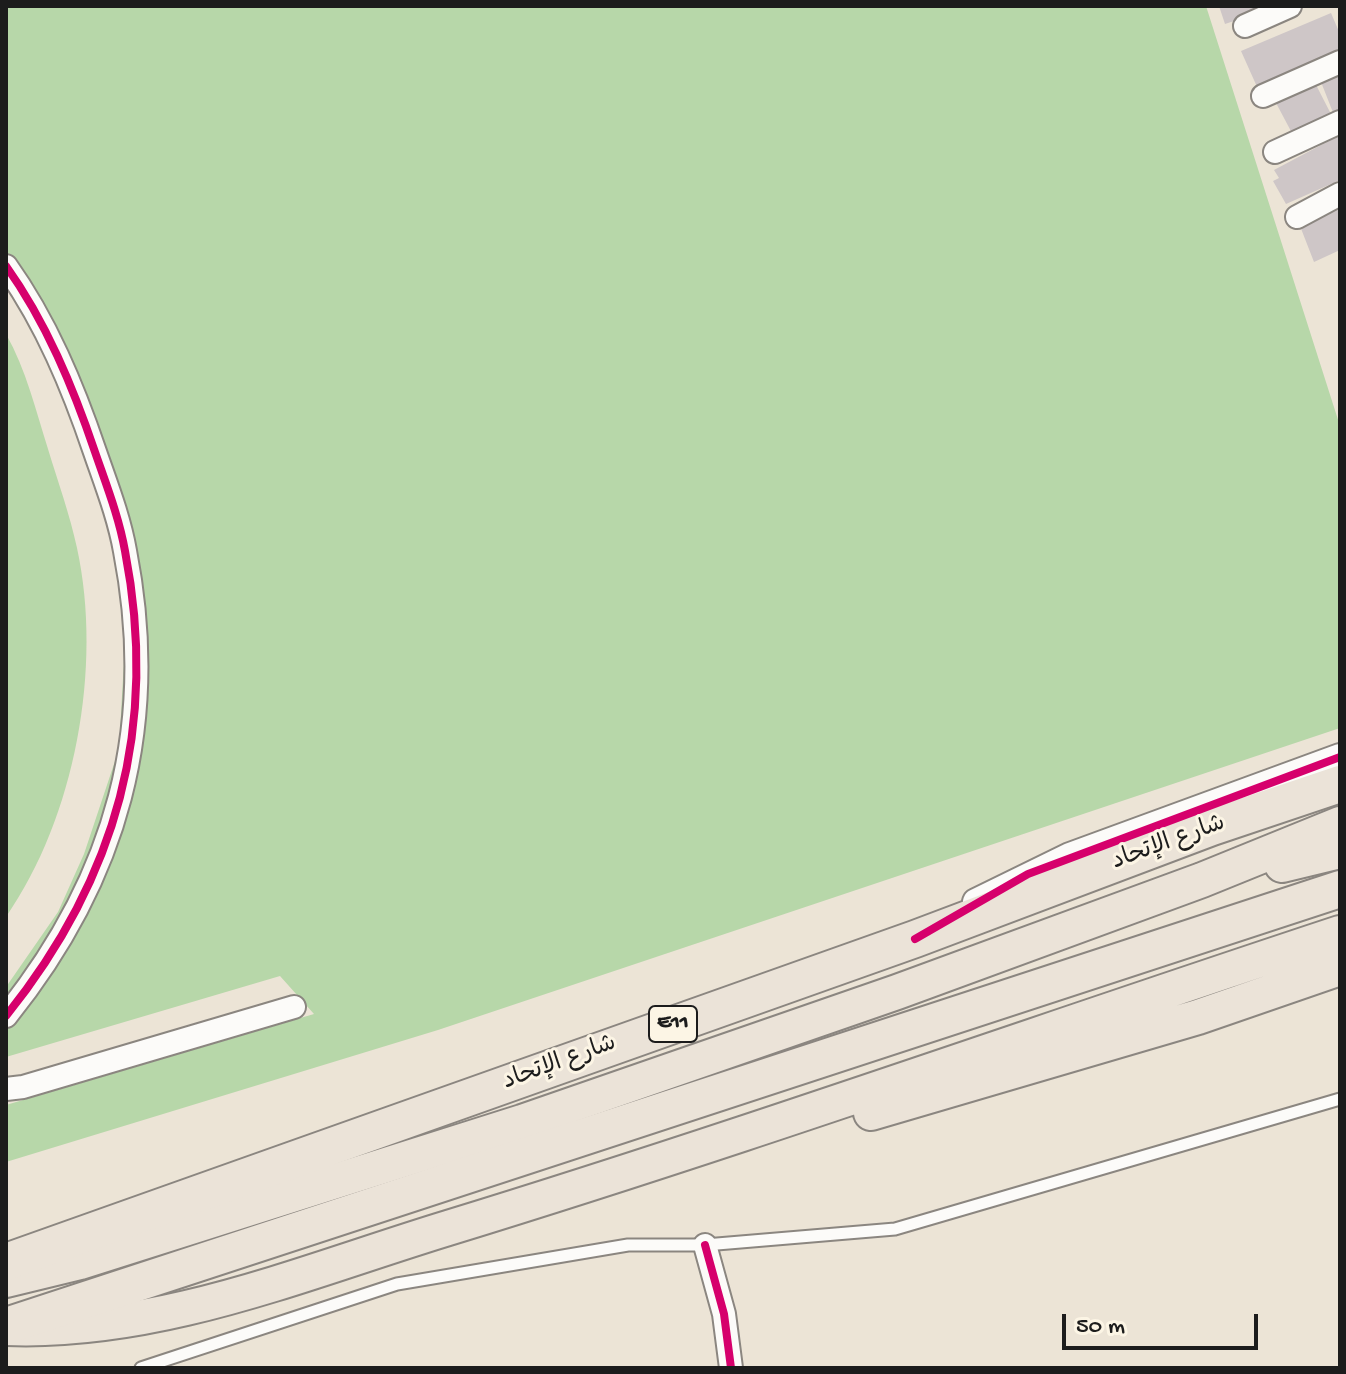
<!DOCTYPE html>
<html>
<head>
<meta charset="utf-8">
<style>
  body { margin:0 }
  #map { position:relative; width:1346px; height:1374px; overflow:hidden; background:#ece4d6; font-family:"Gochi Hand",sans-serif }
  canvas { display:block }
  .frame { position:absolute; inset:0; border:8px solid #1c1c1c; pointer-events:none }
  .scale { position:absolute; left:1062px; top:1314px; width:196px; height:36px; box-sizing:border-box; border:4px solid #1c1c1c; border-top:0; padding-left:10px; font-size:24px; line-height:28px; white-space:nowrap; color:#1c1c1c; -webkit-text-stroke:6px #fcf5e5; paint-order:stroke }
</style>
</head>
<body>
<div id="map">
<canvas width="1346" height="1374"></canvas>
<div class="frame"></div>
<div class="scale">50 m</div>
</div>
<script>
const ctx = document.querySelector('canvas').getContext('2d');
ctx.lineJoin = 'round';
function fillPath(path, color) { ctx.fillStyle = color; ctx.fill(path, 'evenodd'); }
function trace(path, color, width, dash) { ctx.strokeStyle = color; ctx.lineWidth = width; ctx.lineCap = dash ? 'butt' : 'round'; ctx.setLineDash(dash || []); ctx.stroke(path); }
function drawText(font, color, halo, rows, align = 'center') {
  ctx.font = font + ' "Gochi Hand","Playpen Sans Arabic",sans-serif'; ctx.lineWidth = 6; ctx.setLineDash([]); ctx.textBaseline = 'middle'; ctx.strokeStyle = halo; ctx.fillStyle = color; for (const [text, x, y, turn = 0] of rows) {
    ctx.save(); ctx.translate(x, y); ctx.rotate((+turn || 0) * Math.PI / 180); ctx.textAlign = isNaN(turn) ? turn : align; if (halo) ctx.strokeText(text, 0, 0); ctx.fillText(text, 0, 0); ctx.restore();
  }
}
fillPath(new Path2D(`
  M6,6h1200l134,420v302l-902,302 -432,132v-57l308,-91 -34,-38 -274,81v-70l52,-75 26,-58 35,-105 7,-124 -9,-83 -48,-158 -63,-127z
  M6,334c20,35 30,77 42,115 10,33 22,66 29,99 26,119 -2,270 -71,369z`), '#b7d7a9');
fillPath(new Path2D(`
  M1219,6h43l2,5 -39,13z
  M1331,13l9,21v19l-82,36 -17,-38z
  M1340,74v39l-6,2 -13,-33z
  M1314,81l18,35 -39,19 -18,-34z
  M1340,135v45l-54,24 -13,-23 6,-3 -5,-8z
  M1340,206v44l-26,12 -14,-36z`), '#cec6c7');
const service = new Path2D(`
  M141,1368l256,-84 231,-39h77l190,-16 445,-130`);
const minor = new Path2D(`
  M1245,26l45,-20
  M1263,96l77,-34
  M1275,152l65,-30
  M1297,217l43,-23
  M6,266c40,56 67,121 89,186 11,32 24,65 30,99 34,175 -8,327 -119,465
  M6,1089l17,-2 271,-80
  M705,1245l19,69 7,54`);
const tertiary = new Path2D(`
  M976,902l94,-46 270,-99`);
const primary = new Path2D(`
  M1282,865l58,-14
  M871,1113l327,-96 142,-49
  M6,1280l74,-18 442,-140 375,-130 305,-112 138,-56
  M6,1328c153,6 298,-56 442,-100 300,-92 595,-197 892,-295`);
const trunk = new Path2D(`
  M6,1262l909,-323 297,-112 128,-43
  M6,1326l1334,-437`);
trace(service, '#8b8680', 15);
trace(minor, '#8b8680', 26);
trace(tertiary, '#8b8680', 30);
trace(primary, '#8b8680', 38);
trace(trunk, '#8b8680', 40);
trace(service, '#fcfbf9', 11);
trace(minor, '#fcfbf9', 22);
trace(tertiary, '#fcfbf9', 26);
trace(primary, '#ebe3d8', 34);
trace(trunk, '#ebe3d8', 36);
trace(new Path2D(`
  M6,266c40,56 67,121 89,186 11,32 24,65 30,99 34,175 -8,327 -119,465
  M915,939l113,-65 312,-117
  M705,1245l19,69 7,54`), '#d6006c', 8);
for (const [x, y, w] of [
  [673,1024,48]
]) { const box = new Path2D(); box.roundRect(x - w / 2, y - 18, w, 36, 6); ctx.fillStyle = '#fcf5e5'; ctx.fill(box); trace(box, '#1c1c1c', 2); }
drawText('bold 22px', '#1c1c1c', null, [
  ["E11",673,1024]
]);
drawText('24px', '#1c1c1c', '#fcf5e5', [
  ["شارع الإتحاد",1169,844,-20],
  ["شارع الإتحاد",560,1064,-20]
]);
</script>
</body>
</html>
